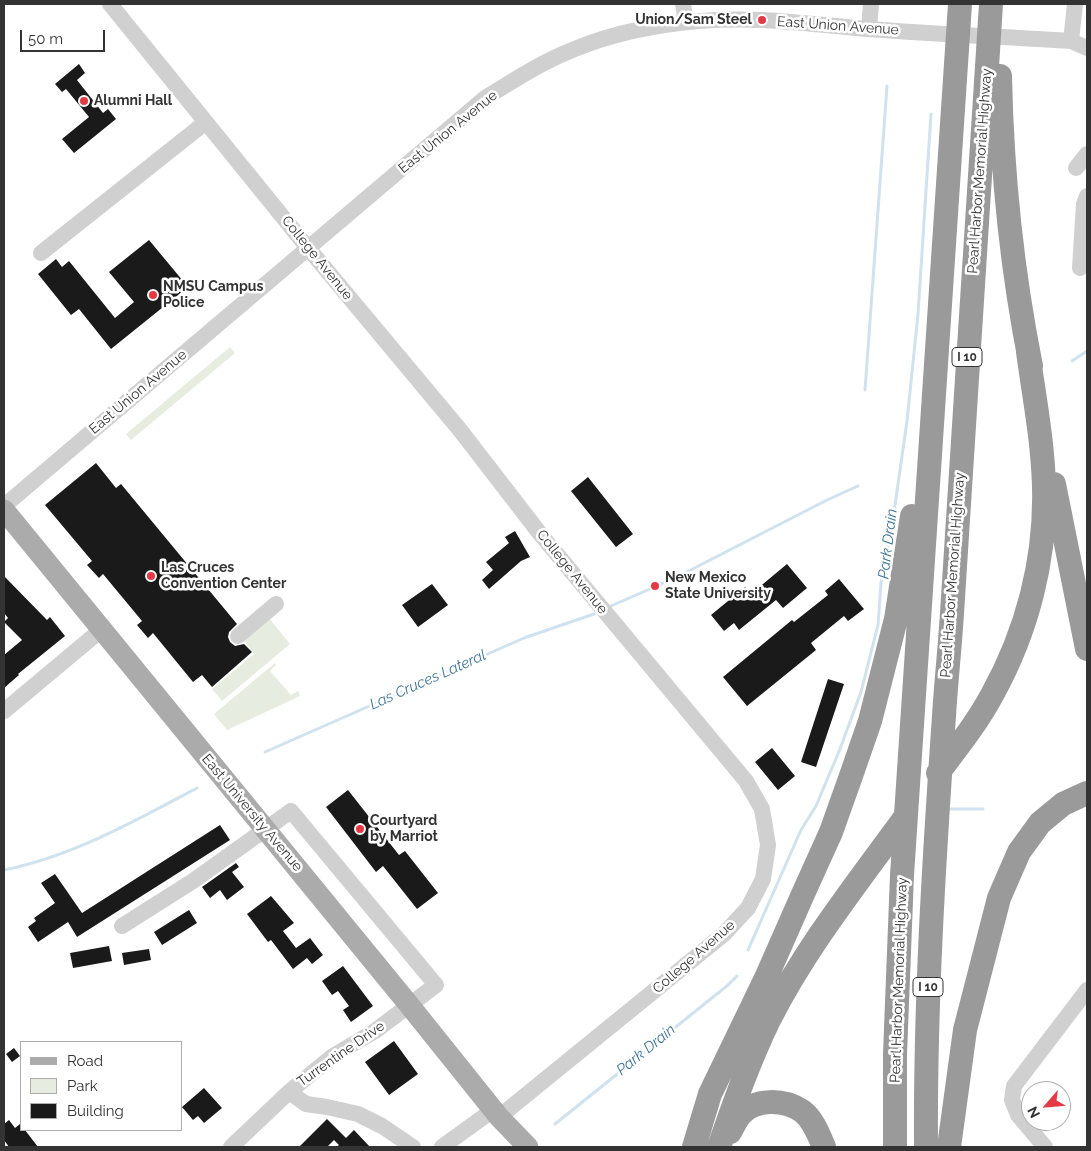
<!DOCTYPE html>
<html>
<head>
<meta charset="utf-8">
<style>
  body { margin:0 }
  #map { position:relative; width:1091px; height:1151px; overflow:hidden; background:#fff; font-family:Raleway,sans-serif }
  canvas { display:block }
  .frame { position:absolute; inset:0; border:5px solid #333; pointer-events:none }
  .legend { position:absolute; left:20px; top:1041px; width:162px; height:90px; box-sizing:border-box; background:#fff; border:1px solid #adadad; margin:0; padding:6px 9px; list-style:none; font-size:15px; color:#333 }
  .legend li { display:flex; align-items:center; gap:10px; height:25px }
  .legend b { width:25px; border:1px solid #adadad }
  .north { position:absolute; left:1021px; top:1081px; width:50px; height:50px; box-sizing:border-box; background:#fff; border:1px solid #adadad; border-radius:50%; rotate:243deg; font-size:14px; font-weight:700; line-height:20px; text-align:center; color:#333 }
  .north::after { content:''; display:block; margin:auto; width:18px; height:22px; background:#e63946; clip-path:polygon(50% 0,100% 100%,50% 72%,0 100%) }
  .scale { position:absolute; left:20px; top:30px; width:85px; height:22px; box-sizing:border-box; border:2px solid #333; border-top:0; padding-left:6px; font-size:15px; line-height:18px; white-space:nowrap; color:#333; -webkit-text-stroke:4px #fff; paint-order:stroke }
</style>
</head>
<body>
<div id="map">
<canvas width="1091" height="1151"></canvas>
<div class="frame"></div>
<ul class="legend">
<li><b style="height:6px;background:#ababab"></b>Road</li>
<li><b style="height:14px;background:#e6ecdf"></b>Park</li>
<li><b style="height:14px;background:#1a1a1a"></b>Building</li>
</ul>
<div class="north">N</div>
<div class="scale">50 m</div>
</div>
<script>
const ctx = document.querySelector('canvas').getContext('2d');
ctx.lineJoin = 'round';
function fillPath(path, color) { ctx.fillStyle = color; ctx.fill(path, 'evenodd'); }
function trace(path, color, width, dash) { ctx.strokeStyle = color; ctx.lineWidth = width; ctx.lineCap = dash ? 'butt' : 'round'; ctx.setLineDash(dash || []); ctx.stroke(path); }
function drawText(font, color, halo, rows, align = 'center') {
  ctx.font = font + ' Raleway,sans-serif'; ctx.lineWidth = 5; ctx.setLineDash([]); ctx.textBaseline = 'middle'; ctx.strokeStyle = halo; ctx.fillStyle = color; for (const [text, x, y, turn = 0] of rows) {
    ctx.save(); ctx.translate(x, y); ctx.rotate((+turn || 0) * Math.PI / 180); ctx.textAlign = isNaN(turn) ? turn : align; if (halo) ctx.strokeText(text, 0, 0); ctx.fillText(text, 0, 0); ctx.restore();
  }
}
fillPath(new Path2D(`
  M230,347l5,6 -104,87 -5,-6z
  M269,618l21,26 -68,57 -10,-12 42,-35 -11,-14z
  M275,663l1,2 -6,6 21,24 7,-4 2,5 -73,34 -13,-16z`), '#e6ecdf');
trace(new Path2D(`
  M1072,361l15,-10
  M865,390l22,-304
  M611,606l66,-29 150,-77 31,-14
  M265,752l259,-114 70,-24
  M951,809h32
  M4,870c69,-14 131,-49 193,-82
  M748,950l53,-120 15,-24 24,-57 21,-57 17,-67 3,-42 14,-78 12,-84 11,-107 13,-200
  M555,1124l173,-139 9,-9`), '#cfe2ee', 3);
fillPath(new Path2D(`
  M79,64l6,9 -8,7 26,33 5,-4 8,10 -42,34 -12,-14 27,-22 -23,-28 -4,3 -7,-8z
  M149,240l39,47 -77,62 -32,-40 -8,6 -33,-41 18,-15 6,8 7,-6 46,57 19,-16 -25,-30z
  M96,463l20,25 5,-4 116,140 -8,8 -1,5 2,5 5,4 9,-2 8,8 -40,35 -10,-12 -9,7 -40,-49 -5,5 -11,-13 5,-4 -39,-47 -4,4 -12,-13 5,-4 -47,-56z
  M588,477l45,57 -17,13 -45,-56z
  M515,531l15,26 -9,4 -32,28 -7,-9 11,-10 -7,-8 23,-19 -4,-6z
  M787,564l20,24 -24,20 -7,-8 -37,30 -5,-7 -10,8 -13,-16 34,-28 6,7z
  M4,576l43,44 3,-3 15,19 -47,38 1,1 -15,13v-33l18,-15 -18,-18 4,-4 -4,-5z
  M839,579l25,30 -16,12 -4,-5 -33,27 5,7 -69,56 -24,-29 69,-57 2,2 34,-27 -3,-4z
  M432,584l16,21 -30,22 -16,-22z
  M828,679l16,5 -28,83 -15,-5z
  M772,748l23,28 -17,14 -23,-28z
  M348,790l51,65 6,-4 33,42 -21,16 -34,-43 -7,6 -50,-65z
  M220,825l10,15 -153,97 -9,-15 -30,20 -10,-15 8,-6 -2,-3 21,-15 -14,-20 14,-9 27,39z
  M236,863l3,4 -7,5 12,15 -17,13 -7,-10 -10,8 -8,-11z
  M271,896l23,27 -11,8 13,17 14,-10 13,17 -11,9 -5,-6 -14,11 -22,-29 -3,2 -21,-28z
  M189,910l8,13 -35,22 -8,-13z
  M109,946l3,15 -39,7 -3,-15z
  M149,949l2,11 -27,5 -2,-12z
  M343,966l30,40 -22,16 -8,-12 6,-4 -11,-15 -6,4 -10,-14z
  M394,1041l24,33 -29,21 -24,-33z
  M14,1048l6,8 -8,6 -6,-8z
  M204,1088l18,20 -18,15 -6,-7 -5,4 -11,-13z
  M327,1119l19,19 8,-8 16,17h-34l3,-2 -5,-5 -7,7h-28z
  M9,1120l6,8 5,-4 1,6h4l13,17h-29l-5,-7v-16z`), '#1a1a1a');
trace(new Path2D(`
  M110,4l198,244 152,182 81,105 205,246 16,28 6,36 -5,34 -15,29 -24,26 -225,183
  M683,4l3,18
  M869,29l2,-25
  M1071,41l4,-37
  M1076,168l11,-14
  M41,253l165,-131
  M1080,268l4,-64 3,-8
  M4,506l481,-408c28,-17 55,-35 85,-47 58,-25 130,-34 193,-31 35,2 70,6 105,9 68,5 136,8 203,12l16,7
  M238,636l38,-32
  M4,711l97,-81
  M122,926l71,-45 98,-70 145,174 -61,46 -42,25 -44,36 -58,55
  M289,1092l17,12 21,3 31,7 24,12 31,21
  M442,1147l51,-37
  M1045,1147l-27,-32 -6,-15 2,-14 73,-96`), '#d0d0d0', 16);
trace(new Path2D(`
  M4,510l406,496 89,111 29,30`), '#ababab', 21);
trace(new Path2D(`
  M1000,76c2,97 12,195 31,290
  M1054,484l33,165
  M938,773c19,-25 39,-50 54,-78 35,-63 54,-135 52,-208 -1,-45 -10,-91 -16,-135
  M730,1132c3,-5 6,-12 10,-17 15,-17 44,-16 62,-4 11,8 17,24 22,36
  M694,1147l16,-53 56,-116 37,-84 28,-62 21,-59 18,-52 26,-102 16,-103
  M719,1147c15,-43 30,-86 50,-127 37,-73 89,-138 137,-204
  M895,1147v-93l7,-179 58,-871
  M926,1147c-1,-144 8,-287 18,-431 2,-34 6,-69 8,-103 13,-203 26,-406 39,-609
  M949,1147l16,-117 34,-132 20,-46 21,-29 23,-19 24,-11`), '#9a9a9a', 24);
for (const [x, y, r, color] of [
  [762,20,5,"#e63946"],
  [84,101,5,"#e63946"],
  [153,295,5,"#e63946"],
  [151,576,5,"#e63946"],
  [655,586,5,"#e63946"],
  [360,829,5,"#e63946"]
]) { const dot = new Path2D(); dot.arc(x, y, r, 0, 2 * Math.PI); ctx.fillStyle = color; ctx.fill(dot); trace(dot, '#fff', 2); }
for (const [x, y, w] of [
  [967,357,30],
  [928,987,30]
]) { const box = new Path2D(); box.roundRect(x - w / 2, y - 9.5, w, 19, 4); ctx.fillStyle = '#fff'; ctx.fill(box); trace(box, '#333', 1); }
drawText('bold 12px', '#333', null, [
  ["I 10",967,357],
  ["I 10",928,987]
]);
drawText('bold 14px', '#333', '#fff', [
  ["Union/Sam Steel",752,20,"right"],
  ["Alumni Hall",94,101],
  ["NMSU Campus",163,287],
  ["Police",163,303],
  ["Las Cruces",161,568],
  ["Convention Center",161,584],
  ["New Mexico",665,578],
  ["State University",665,594],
  ["Courtyard",370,821],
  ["by Marriot",370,837]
], 'left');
drawText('14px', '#333', '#fff', [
  ["East Union Avenue",838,26,4],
  ["East Union Avenue",448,132,-39],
  ["Pearl Harbor Memorial Highway",980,171,-86],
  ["College Avenue",317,258,51],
  ["East Union Avenue",138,392,-40],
  ["College Avenue",572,572,51],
  ["Pearl Harbor Memorial Highway",953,575,-86],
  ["East University Avenue",252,813,50],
  ["College Avenue",694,957,-41],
  ["Pearl Harbor Memorial Highway",899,980,-88],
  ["Turrentine Drive",341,1054,-35]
]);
drawText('italic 15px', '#3f7597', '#fff', [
  ["Park Drain",888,544,-83],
  ["Las Cruces Lateral",428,680,-24],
  ["Park Drain",646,1050,-39]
]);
</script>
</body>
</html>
